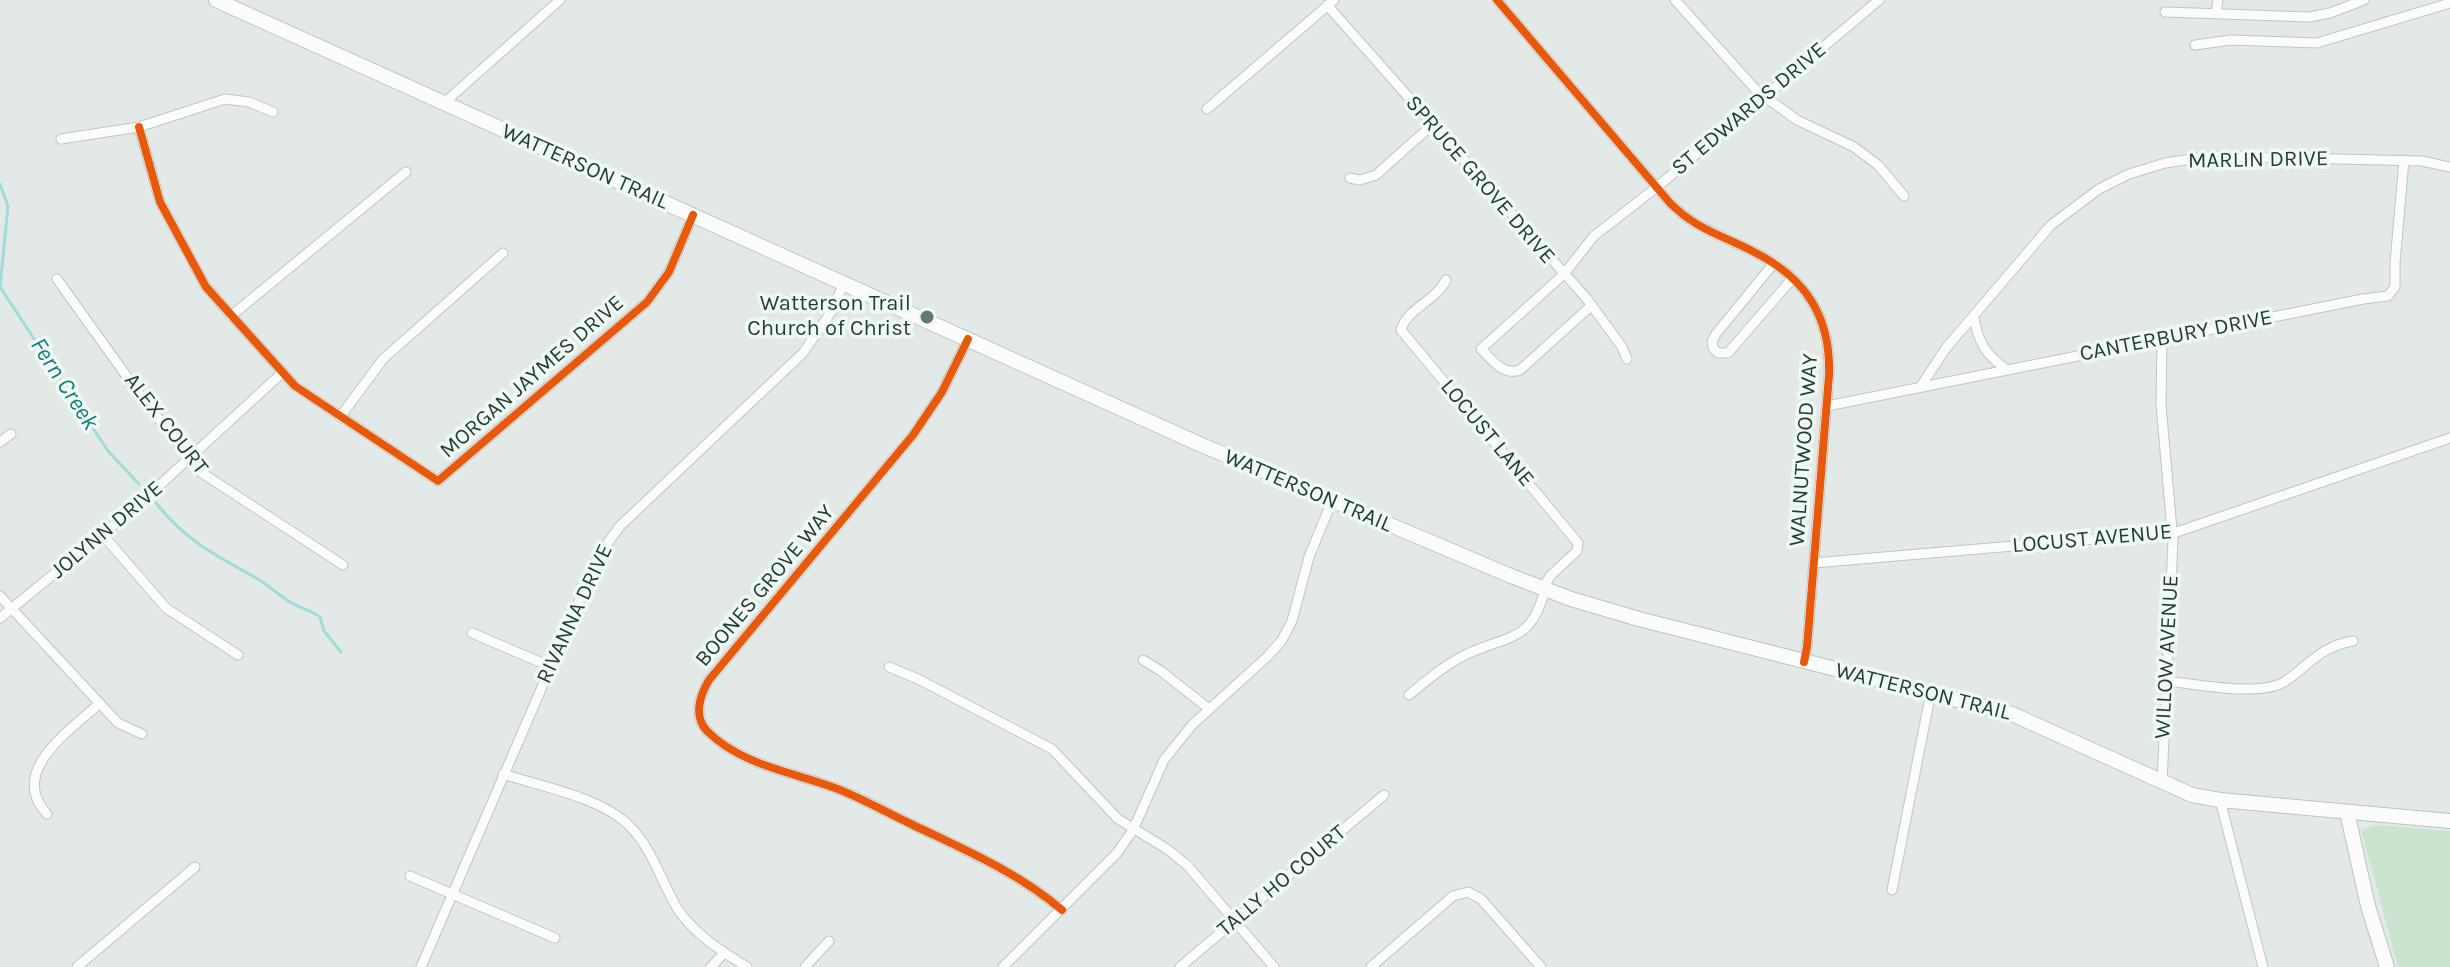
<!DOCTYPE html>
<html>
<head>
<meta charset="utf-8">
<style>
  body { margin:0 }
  canvas { display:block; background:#e3e9e6 }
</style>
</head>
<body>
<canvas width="2450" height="967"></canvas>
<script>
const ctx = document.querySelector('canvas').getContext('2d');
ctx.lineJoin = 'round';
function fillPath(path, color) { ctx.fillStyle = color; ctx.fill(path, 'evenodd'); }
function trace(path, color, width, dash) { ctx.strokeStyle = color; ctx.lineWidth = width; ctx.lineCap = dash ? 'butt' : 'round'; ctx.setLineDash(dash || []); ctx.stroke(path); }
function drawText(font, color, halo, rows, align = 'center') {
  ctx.font = font + ' Karla,sans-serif'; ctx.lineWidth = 7; ctx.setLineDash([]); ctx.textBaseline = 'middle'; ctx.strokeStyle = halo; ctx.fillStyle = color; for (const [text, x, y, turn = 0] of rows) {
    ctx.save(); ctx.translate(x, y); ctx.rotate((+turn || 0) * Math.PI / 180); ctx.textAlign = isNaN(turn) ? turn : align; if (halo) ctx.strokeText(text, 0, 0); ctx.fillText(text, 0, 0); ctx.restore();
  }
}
fillPath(new Path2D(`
  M2376,825l74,6v136h-52l-37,-137z`), '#cbe4cf');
trace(new Path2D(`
  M0,184l8,22 -8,81 108,164 31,33
  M156,503c31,39 58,51 100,75 13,7 23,18 36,25 9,6 19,7 28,14l4,14 17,21`), '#a0dcdb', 3);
const street = new Path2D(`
  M1497,0l173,203c27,27 52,32 84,49 52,26 77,65 75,123l-22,272 -3,15
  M1675,0l82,91 40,29 57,27 24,18 26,31
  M1327,5l260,294 35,48 5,12
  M2165,12l144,5 21,-4 34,-13
  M2216,14l2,-14
  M2195,45l36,-5 86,3 133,-40
  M444,103l116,-103
  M1207,109l127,-109
  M139,127l21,75 46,85 89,99 143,95 209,-179 22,-30 24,-57
  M61,139l78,-12 86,-28 24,3 24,10
  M1350,178l10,2 16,-5 56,-50
  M1774,263l-58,71 -4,7 1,7 5,5h10l64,-74
  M57,279l86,120 59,74 141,92
  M1446,280c-10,21 -39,28 -45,50l177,213 -1,8 -27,25 -7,13
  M1592,305l-72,65c-17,6 -28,-10 -39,-21l83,-75 30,-38 63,-49 222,-187
  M231,316l175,-144
  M1974,317c4,25 12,38 32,52
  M968,339l-26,53 -29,43 -204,245c-9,15 -16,36 -2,51 34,34 85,41 128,57 27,10 52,25 78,37 52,25 104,47 149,85
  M1921,386l25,-38 105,-123 48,-36 30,-15 36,-11 48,-7 209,5 28,6
  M1827,406l536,-107 25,-3 7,-9v-24l9,-103
  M340,417l43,-58 120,-106
  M0,442l11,-8
  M102,534l64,74 72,47
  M1814,563l363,-31 273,-94
  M0,596l118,127 24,11
  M0,618l137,-112 145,-133
  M472,633l77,33
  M1143,660l18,11 47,37
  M889,667l29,12 134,70 66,70 49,30 20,16 87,102
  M2167,681c29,3 92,16 117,1 26,-17 35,-35 69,-41
  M1409,695c17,-14 36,-30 56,-40 42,-20 67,-12 80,-66
  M503,774c37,12 90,22 120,46 27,22 37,59 54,88 17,26 44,43 70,59
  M2162,783l11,-242 -12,-136 1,-67
  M2220,800l43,167
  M47,814c-40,-43 24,-84 53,-111
  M410,876l145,62
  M1892,890l39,-198
  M77,967l118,-100
  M421,967l178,-412 21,-29 183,-173 28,-41 13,-29
  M711,967l13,-14
  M805,967l24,-26
  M1003,967l114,-114 16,-23 31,-70 28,-35 76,-69 14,-16 10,-19 17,-64 23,-56
  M1180,967l204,-172
  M1371,967l82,-71 15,-4 13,7 60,68`);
const secondary = new Path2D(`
  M216,0l981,443 314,133 60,23 68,20 373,95 180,81 28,5 230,21
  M2347,812l21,94 19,61`);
trace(street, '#c0c6c3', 11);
trace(secondary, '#bcc5c1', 16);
trace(street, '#fbfcfb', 9);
trace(secondary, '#fbfcfb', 14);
trace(new Path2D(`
  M1497,0l173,203c27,27 52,32 84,49 52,26 77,65 75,123l-22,272 -3,15
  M139,127l21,75 46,85 89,99 143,95 209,-179 22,-30 24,-57
  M968,339l-26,53 -29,43 -204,245c-9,15 -16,36 -2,51 34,34 85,41 128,57 27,10 52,25 78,37 52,25 104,47 149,85`), '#e8590c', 8);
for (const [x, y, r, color] of [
  [927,317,8,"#647a70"]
]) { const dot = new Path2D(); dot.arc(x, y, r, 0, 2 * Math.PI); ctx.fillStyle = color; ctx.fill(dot); trace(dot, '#f1f9f4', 3); }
drawText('22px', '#1f3e31', '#f1f9f4', [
  ["ST EDWARDS DRIVE",1749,109,-40],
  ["MARLIN DRIVE",2258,160,-1],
  ["WATTERSON TRAIL",585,167,24],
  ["SPRUCE GROVE DRIVE",1480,180,49],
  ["CANTERBURY DRIVE",2176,336,-11],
  ["MORGAN JAYMES DRIVE",532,377,-41],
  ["ALEX COURT",166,424,52],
  ["LOCUST LANE",1487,433,50],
  ["WALNUTWOOD WAY",1804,450,-86],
  ["WATTERSON TRAIL",1308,491,23],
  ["JOLYNN DRIVE",107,530,-40],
  ["LOCUST AVENUE",2092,539,-5],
  ["BOONES GROVE WAY",765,586,-50],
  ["RIVANNA DRIVE",575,614,-65],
  ["WILLOW AVENUE",2167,657,-87],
  ["WATTERSON TRAIL",1923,692,14],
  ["TALLY HO COURT",1282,881,-40]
]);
drawText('22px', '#1f3e31', '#f1f9f4', [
  ["Watterson Trail",911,304],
  ["Church of Christ",911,329]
], 'right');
drawText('italic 24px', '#157d7f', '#f1f9f4', [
  ["Fern Creek",64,384,57]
]);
</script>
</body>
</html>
